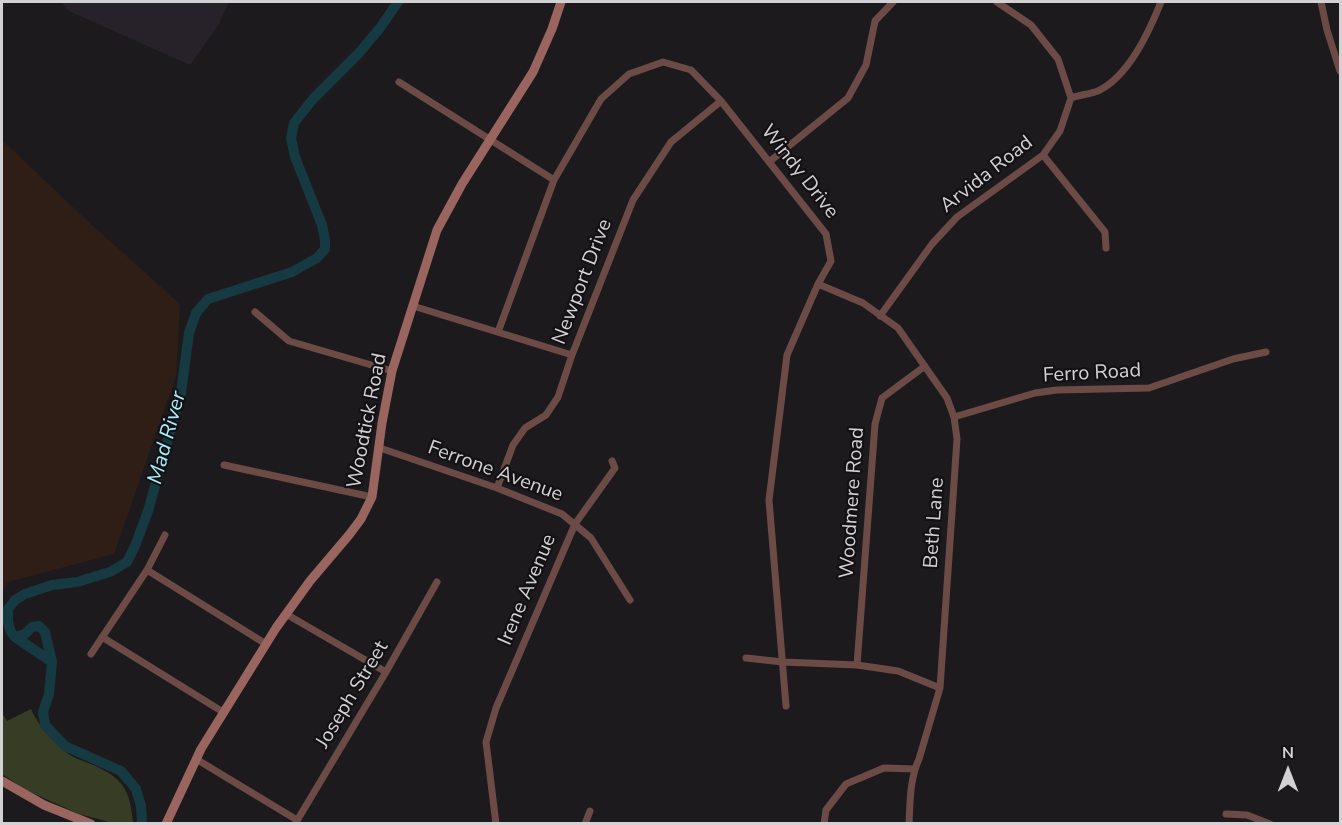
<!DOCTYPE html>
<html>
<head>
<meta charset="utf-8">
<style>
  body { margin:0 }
  #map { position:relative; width:1342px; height:825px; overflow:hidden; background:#1d1a1d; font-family:"Nunito Sans",sans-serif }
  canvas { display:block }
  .frame { position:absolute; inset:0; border:3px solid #d2d1d3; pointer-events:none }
  .north { position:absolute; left:1258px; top:741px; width:60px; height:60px; -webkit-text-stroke:4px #131114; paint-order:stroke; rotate:0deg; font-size:16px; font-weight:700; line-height:24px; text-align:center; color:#d2d1d3 }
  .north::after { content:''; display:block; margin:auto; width:21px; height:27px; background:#d2d1d3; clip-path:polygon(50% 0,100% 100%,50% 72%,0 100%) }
</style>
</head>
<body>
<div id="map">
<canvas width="1342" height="825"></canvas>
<div class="frame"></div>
<div class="north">N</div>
</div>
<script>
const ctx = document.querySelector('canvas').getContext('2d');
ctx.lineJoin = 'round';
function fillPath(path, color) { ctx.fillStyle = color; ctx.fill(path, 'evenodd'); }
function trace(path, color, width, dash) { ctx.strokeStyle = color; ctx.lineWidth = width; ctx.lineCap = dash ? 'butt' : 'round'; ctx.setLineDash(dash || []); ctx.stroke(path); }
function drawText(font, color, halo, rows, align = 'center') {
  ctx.font = font + ' "Nunito Sans",sans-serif'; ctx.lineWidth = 4.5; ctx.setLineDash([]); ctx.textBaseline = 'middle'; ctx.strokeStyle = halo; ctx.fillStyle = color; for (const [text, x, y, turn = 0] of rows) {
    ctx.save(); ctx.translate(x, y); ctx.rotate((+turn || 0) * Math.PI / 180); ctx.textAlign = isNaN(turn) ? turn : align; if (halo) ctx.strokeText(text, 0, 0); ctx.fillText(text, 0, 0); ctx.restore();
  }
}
fillPath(new Path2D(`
  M2,140l91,86 87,78 -4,72 -62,178 -106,28 -6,9z`), '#2f1e16');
fillPath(new Path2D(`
  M61,2h168l-10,22 -29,41 -121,-54z`), '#272229');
fillPath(new Path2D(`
  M31,709c7,16 24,36 39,46 6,4 14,6 21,9 32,14 39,25 42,59h-20l-34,-9 -53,-24 -24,-16v-61l5,8z`), '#373d25');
trace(new Path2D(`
  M15,637l37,25
  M142,824l-1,-18 -5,-17 -15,-18 -56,-25 -20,-21 -2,-13 6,-18 3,-32 -7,-30 -6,-6 -7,1 -7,7 -10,3 -4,-5 -3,-10v-13l7,-9 10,-6 27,-9 25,-3 33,-10 17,-10 8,-16 13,-35 33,-118 8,-60 7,-20 12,-14 84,-27 25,-14 8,-9v-9l-3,-15 -27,-68 -4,-19 3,-15 19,-24 46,-46 21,-25 18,-26`), '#163a41', 10);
trace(new Path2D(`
  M1321,2l6,28 13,41
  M399,82l155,98
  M1071,98c8,-3 19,-4 27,-7 31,-15 51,-59 63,-89
  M1043,155l62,77 1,16
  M769,162l79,-64 18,-33 9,-44 18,-19
  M818,284l45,19 35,25 49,70 7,19 3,22 -17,249 -21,71c-9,19 -9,43 -10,65
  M413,306l159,49
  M255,312l34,29 103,30
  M880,316l52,-72 25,-27 86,-62 17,-24 11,-33 -13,-39 -27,-34 -34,-23
  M498,332l56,-152 47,-81 28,-25 34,-12 28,8 30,31 105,133 5,27 -13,23 -31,71 -18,145 17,206
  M954,417l81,-24 22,-3 92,-2 84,-29 33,-7
  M380,448l117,40 65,26 29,24 39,62
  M224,465l148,32
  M497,488l16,-43 12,-17 21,-13 12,-18 14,-42 61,-155 38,-58 50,-41
  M147,570l119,74
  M286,614l100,58
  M102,637l121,75
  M91,654l56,-84 18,-35
  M746,658l37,4 74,3 41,6 42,17
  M857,665l18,-241 7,-26 43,-32
  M196,759l101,61
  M1226,814l21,1 23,9
  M295,824l91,-152 51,-90
  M496,824l-10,-82 10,-34 79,-184 40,-56 -3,-7
  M585,824l5,-13
  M824,824l2,-14 20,-26 38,-16 30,1`), '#6c4b46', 7);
trace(new Path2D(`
  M2,781l42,24 47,19
  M166,824l35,-75 75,-121 34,-47 39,-46 12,-16 11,-22 10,-74 10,-52 45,-141 25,-46 71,-112 19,-43 9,-27`), '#9a655e', 9);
drawText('20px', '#d2d1d3', '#131114', [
  ["Windy Drive",799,172,52],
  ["Arvida Road",987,175,-38],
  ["Newport Drive",583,282,-69],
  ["Ferro Road",1092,374,-3],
  ["Woodtick Road",368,421,-79],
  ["Ferrone Avenue",495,472,20],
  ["Woodmere Road",853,503,-86],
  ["Beth Lane",935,523,-86],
  ["Irene Avenue",528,590,-67],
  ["Joseph Street",353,695,-59]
]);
drawText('italic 21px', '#a9effe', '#131114', [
  ["Mad River",168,438,-75]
]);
</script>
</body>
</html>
